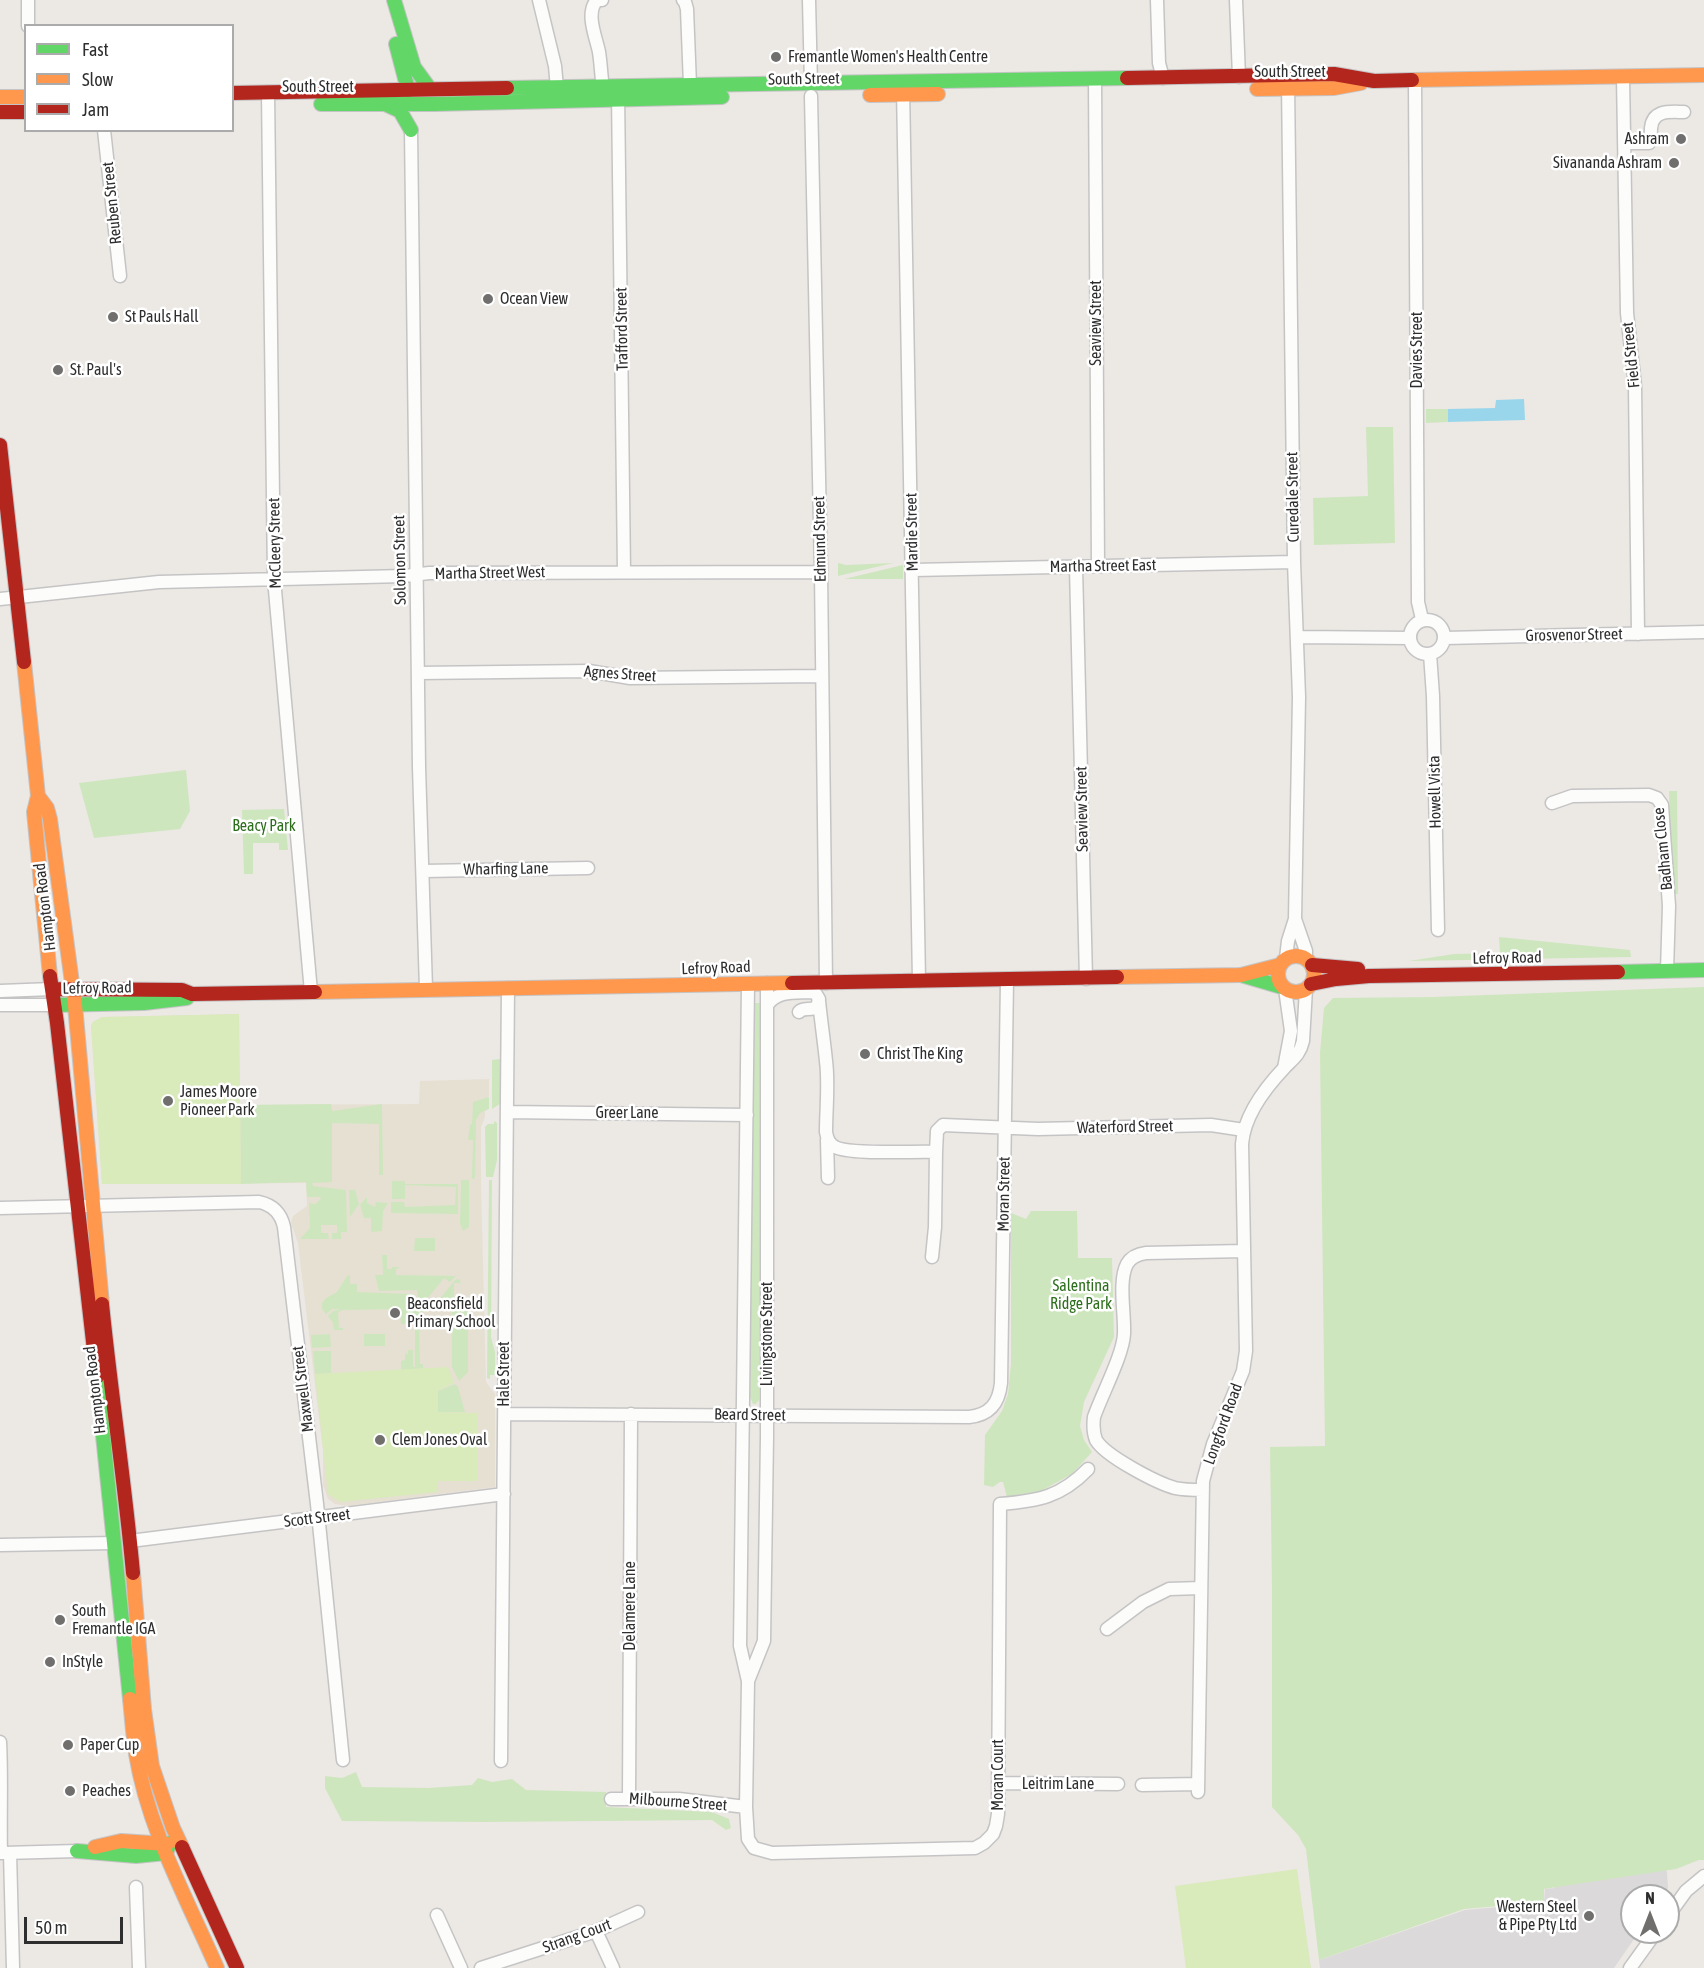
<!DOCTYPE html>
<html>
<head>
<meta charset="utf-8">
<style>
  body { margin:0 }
  #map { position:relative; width:1704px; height:1968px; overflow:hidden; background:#ece8e4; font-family:"Asap Condensed",sans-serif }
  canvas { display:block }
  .legend { position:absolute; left:24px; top:24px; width:210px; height:108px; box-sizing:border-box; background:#fff; border:2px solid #ababab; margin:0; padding:8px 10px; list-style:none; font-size:18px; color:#2e2e2e }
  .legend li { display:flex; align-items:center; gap:12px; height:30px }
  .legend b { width:30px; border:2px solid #ababab }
  .north { position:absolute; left:1620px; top:1884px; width:60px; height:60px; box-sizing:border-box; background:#fff; border:2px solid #ababab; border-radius:50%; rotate:0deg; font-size:16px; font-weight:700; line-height:24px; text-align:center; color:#2e2e2e }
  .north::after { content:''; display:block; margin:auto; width:21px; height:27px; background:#706f6e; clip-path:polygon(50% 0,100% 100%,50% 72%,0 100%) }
  .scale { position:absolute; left:24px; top:1917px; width:99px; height:27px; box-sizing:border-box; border:3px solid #2e2e2e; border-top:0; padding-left:8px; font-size:18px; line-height:21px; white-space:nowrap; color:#2e2e2e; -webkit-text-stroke:4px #fff; paint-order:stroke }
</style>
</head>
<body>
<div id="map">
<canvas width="1704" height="1968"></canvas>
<ul class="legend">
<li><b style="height:8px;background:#63d668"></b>Fast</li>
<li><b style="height:8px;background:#ff974d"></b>Slow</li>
<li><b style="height:8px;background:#b3261e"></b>Jam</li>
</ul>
<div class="north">N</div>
<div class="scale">50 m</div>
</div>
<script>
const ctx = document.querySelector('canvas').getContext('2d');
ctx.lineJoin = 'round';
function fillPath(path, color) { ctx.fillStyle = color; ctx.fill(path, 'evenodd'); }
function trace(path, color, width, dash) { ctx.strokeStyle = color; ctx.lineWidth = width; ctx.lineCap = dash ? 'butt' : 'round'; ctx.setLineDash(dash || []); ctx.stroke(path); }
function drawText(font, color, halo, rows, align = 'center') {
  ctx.font = font + ' "Asap Condensed",sans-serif'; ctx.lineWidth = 5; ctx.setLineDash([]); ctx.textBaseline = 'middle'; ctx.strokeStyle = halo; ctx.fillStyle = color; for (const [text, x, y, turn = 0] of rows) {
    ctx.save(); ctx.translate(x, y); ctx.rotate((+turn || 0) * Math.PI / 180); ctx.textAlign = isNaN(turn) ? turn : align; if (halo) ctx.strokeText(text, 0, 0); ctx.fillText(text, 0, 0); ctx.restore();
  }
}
fillPath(new Path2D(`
  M1658,1838l9,35 1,15 -5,8h-31v36h7l-25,36h-294l-1,-8 146,-50 79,-7 1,-14 10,-1 -2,-33z`), '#dcd9db');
fillPath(new Path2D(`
  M239,1014l1,91 179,-1 1,-23 69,-2v16l-4,11v11l-4,10v57l5,198 9,12v93l-148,19 -12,-2 -7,-5 -5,-14v-34l-25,-208 -7,-20 2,-7 14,-10 -1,-23 -204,1 -11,-158 2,-4 9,-5z`), '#e6e0d3');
fillPath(new Path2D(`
  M1426,409h22v13l-22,1z
  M1366,427h27l2,116 -81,2 -1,-47 55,-2z
  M838,563l8,2 47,-2 -55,13z
  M903,565v14h-59z
  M186,770l4,41 -10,18 -86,9 -15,-55z
  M1669,791h8l1,103h-6z
  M284,809l4,41h-9v-7h-26v31h-9l-2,-64z
  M1499,937l131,13 1,7 -222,4 45,-7 46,-1z
  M1704,987v873h-5l-23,9 -132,20v13l-80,7 -145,51 -13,-111 -8,-14 -26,-28v-222l-2,-138 55,-1 -5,-393 4,-45 9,-10 100,-1z
  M754,1003h6l2,6 -3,391 -3,4h-3l-3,-7z
  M500,1059v45l-8,5v-49z
  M489,1097v12l-9,4 -4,7 -1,58 -3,1 1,-39h-5l2,-15 2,-1 1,-22z
  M331,1104l1,7 50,-7 1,71h-4v-51l-47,-1v59l-20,1 1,3 33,4 1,42h-6v7h-9v-6h5v-8h-16v8h7l1,6h-29l10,-11 -1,-25 7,1 5,-6 -1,-1h-13l-1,-15 -65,2 -1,-79z
  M494,1121l3,2v37l-4,17h-7l-1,-50 3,-3h6z
  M461,1180h8v47l-6,4 -3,-7z
  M489,1180h3l-1,157 4,15v23h-5v4l-3,-1z
  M392,1181h13v3h53v30l-67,-1v-11h13l1,5 50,-2 1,-18 -51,-2v14h-13z
  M349,1190h6l4,14 -9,13z
  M367,1197v6l8,4 1,-5 12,1 -5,8 -1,23v-3l-11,1v-14h-7l-4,-13z
  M1031,1211h46l1,47h34l2,79 -30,65 -4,24 4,14 8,12 -20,22 -31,17 -34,6 -4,-15h-3l-7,5 -9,-2 1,-50 17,-24 6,-17 3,-30v-151l15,6z
  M415,1238h20v13h-21z
  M382,1255h5v14h5v-2h7v1l-3,1v6l60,1 -6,6 -6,-4 -21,26h-5l-1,-14 -38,1 -4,-16h8z
  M350,1275v9h7v8l57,2 1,14 9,-1 6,-4 -4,9h-7l1,52h3v4l-22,3v-10l4,-1v-6h3v-4h5v17h2v-45l-1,2h-13l-1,-15 -57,1 -5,2 1,16h4v2h-9l-1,-7 -5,-7 5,-5 8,-2h-9l-6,5 -4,-5v-6l4,-5 11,-6 10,-16z
  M459,1279l2,4h-7v24h14v65l-9,9 -7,-14v-56h-19l1,-7 4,-3 17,-21z
  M330,1334l1,13 -19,1 -1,-13z
  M364,1334h21v12h-21z
  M313,1351h18v22l-16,1z
  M455,1384l3,3 7,25h-27v-21z
  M356,1772l6,15 67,1 43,-3 6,-7 14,4 20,-3 14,11 80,2v15l106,5 17,7 2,9 -5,2 -14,-10 -228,2 -142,-1 -17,-33v-12l17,2z`), '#cee6be');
fillPath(new Path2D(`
  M239,1014l2,170h-139l-11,-158 2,-4 9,-5z
  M448,1367l6,16 -17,8v21l41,1v68h-41l1,11 -98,10 -12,-8 -13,-120z
  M1297,1869l14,99h-125l-11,-82z`), '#d9eabb');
fillPath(new Path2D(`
  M1524,399l1,21 -77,2v-13l47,-1 1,-8z`), '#99d6ec');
const street = new Path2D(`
  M539,0l16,66 2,22
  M602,0h-5c-12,13 -1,37 2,52 2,12 2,24 4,35
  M683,0l2,2 2,7 3,76
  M809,0l2,84
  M1157,0l2,63 4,15
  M1236,0l3,77
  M28,26v-26
  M1623,77l4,236 8,73 3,248
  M1095,79l3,487
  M1415,81l3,521 4,17
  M903,88l16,893
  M268,92l6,487 37,413
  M618,93l6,479
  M811,96l10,476 5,411
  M104,130l16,146
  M411,130l8,637 7,222
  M1624,143h25c2,-6 2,-10 2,-15 2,-19 19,-16 33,-16
  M1076,567l10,412
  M913,570l381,-8
  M0,599l159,-17 245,-6 25,-3 392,-1
  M1410 637a17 17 0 1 1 34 0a17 17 0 1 1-34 0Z
  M1297,637l112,1
  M1445,638l259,-6
  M1430,654l3,42 5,234
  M418,673l171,-2 41,7 191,-2
  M1552,803l20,-7 77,-1 8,3 5,7 7,101 -2,65
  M424,871l164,-3
  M1295,919l11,32v8
  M1286,958l2,-17 7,-22 4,-222 -5,-135 -6,-479
  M748,984l-8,662 8,35 -2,126 2,32 6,9 18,5 203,-5 9,-5 9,-9 3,-8 2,-12 2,-310c38,-3 61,-7 88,-35
  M0,991l52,-2
  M819,1001c2,20 5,40 7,60 3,23 0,48 0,71 1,7 3,12 9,15 15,8 80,4 101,5l-1,75 -3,30
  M768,1004c10,-14 28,-11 44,-12l4,2 3,5 -2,8c-6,4 -14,0 -18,5
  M0,1005h55
  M1284,1068l7,-37 -6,-42
  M507,1112l240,3
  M827,1140l1,38
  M936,1152l1,-21 6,-6 95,4 173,-4 33,5
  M0,1208l259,-6c14,3 22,11 25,25l33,277 26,256
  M504,1414l465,3c21,-2 30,-14 32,-34l6,-403
  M1203,1490c-9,0 -19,0 -28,-2 -18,-5 -70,-32 -79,-48 -3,-8 -3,-15 -2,-23 8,-23 29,-62 30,-83 1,-20 -6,-53 3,-70 4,-7 11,-10 19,-11l98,-2
  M130,1541l374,-47
  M0,1545l115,-2
  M1107,1629l36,-27 26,-13 32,-1
  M748,1681l16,-40 3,-205v-453
  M0,1742c2,37 0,74 1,111
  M501,1761l7,-773
  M998,1783l120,1
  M1142,1785l56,-1
  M1198,1792l5,-311 10,-37 30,-73 3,-20 -4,-207c2,-28 24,-57 43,-77 9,-9 15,-13 18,-26l3,-52
  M629,1798l2,-384
  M611,1799h68l67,8
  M4,1853l73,-2
  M10,1853l3,115
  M136,1887l3,81
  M437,1915l24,53
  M1668,1916l18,-25 18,-15
  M596,1931l17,37
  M481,1968l115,-37 42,-19
  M1630,1968l26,-36`);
const fast = new Path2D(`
  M394,0l20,67 16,22
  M396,44l12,46
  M507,88l620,-10
  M321,104h113l288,-7
  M385,104l15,7 11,19
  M1618,972l86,-2
  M1241,975l41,12
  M55,1005l89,-2 43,-5
  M97,1377l33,322
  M77,1851l59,5 30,-3 4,-10`);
const slow = new Path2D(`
  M1412,80l292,-5
  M1257,89l77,-1 27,-5
  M870,95l68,-1
  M0,97h26
  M24,662l14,134 -4,16 16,164
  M38,796l9,12 3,11 25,186 27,299
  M1278 974a18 18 0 1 1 36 0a18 18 0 1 1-36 0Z
  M1117,977l124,-2 39,-10
  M315,992l477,-9
  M133,1573l11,136 8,57 21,62 9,19
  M130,1699c2,19 3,37 6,55 12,75 51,145 81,214
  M95,1847l26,-6 46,3`);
const jam = new Path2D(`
  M1127,78l207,-4 40,7 38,-1
  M232,93l275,-5
  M0,112h26
  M0,445l24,217
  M1312,965l46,4
  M50,976l7,47 40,354
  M792,983l325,-6
  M1311,984l25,-5 33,-3 249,-4
  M52,989l130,1 10,4 123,-2
  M102,1304c9,90 23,179 31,269
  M182,1847l55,121`);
trace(street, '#c5c4c5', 15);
trace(fast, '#c5c4c5', 16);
trace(slow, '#c5c4c5', 16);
trace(jam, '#c5c4c5', 16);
trace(street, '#fcfcfb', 12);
trace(fast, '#63d668', 14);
trace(slow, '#ff974d', 14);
trace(jam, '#b3261e', 14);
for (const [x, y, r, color] of [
  [776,57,6,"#706f6e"],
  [1681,139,6,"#706f6e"],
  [1674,163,6,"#706f6e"],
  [488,299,6,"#706f6e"],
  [113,317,6,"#706f6e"],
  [58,370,6,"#706f6e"],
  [865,1054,6,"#706f6e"],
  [168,1101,6,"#706f6e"],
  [395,1313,6,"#706f6e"],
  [380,1440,6,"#706f6e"],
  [60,1620,6,"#706f6e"],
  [50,1662,6,"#706f6e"],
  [68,1745,6,"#706f6e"],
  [70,1791,6,"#706f6e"],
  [1589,1916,6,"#706f6e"]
]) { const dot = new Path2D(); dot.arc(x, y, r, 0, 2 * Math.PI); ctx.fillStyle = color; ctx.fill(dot); trace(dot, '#fff', 2); }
drawText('16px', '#2e2e2e', '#fff', [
  ["Fremantle Women's Health Centre",788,57],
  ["Ashram",1669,139,"right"],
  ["Sivananda Ashram",1662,163,"right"],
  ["Ocean View",500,299],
  ["St Pauls Hall",125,317],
  ["St. Paul's",70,370],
  ["Christ The King",877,1054],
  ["James Moore",180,1092],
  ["Pioneer Park",180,1110],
  ["Beaconsfield",407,1304],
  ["Primary School",407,1322],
  ["Clem Jones Oval",392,1440],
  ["South",72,1611],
  ["Fremantle IGA",72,1629],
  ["InStyle",62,1662],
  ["Paper Cup",80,1745],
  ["Peaches",82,1791],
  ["Western Steel",1577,1907,"right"],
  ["& Pipe Pty Ltd",1577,1925,"right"]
], 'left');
drawText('16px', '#2e2e2e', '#fff', [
  ["South Street",1290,72],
  ["South Street",804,79,-1],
  ["South Street",318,87],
  ["Reuben Street",112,203,-96],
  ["Seaview Street",1096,323,-90],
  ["Trafford Street",622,329,-91],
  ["Davies Street",1417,350,-90],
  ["Field Street",1631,355,-96],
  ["Curedale Street",1293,497,-91],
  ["Mardie Street",912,532,-91],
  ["Edmund Street",820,539,-91],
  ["McCleery Street",275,543,-91],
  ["Solomon Street",400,560,-91],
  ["Martha Street East",1103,566,-1],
  ["Martha Street West",490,573,-1],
  ["Grosvenor Street",1574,635,-1],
  ["Agnes Street",620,674,4],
  ["Howell Vista",1435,792,-91],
  ["Seaview Street",1082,809,-91],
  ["Badham Close",1663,849,-96],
  ["Wharfing Lane",506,869,-1],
  ["Hampton Road",45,907,-97],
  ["Lefroy Road",1507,958,-1],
  ["Lefroy Road",716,968,-2],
  ["Lefroy Road",97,988,-1],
  ["Greer Lane",627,1113],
  ["Waterford Street",1125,1127,-1],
  ["Moran Street",1004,1194,-89],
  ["Livingstone Street",767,1334,-90],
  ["Hale Street",504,1374,-90],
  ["Maxwell Street",303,1389,-97],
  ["Hampton Road",95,1390,-97],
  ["Beard Street",750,1415,1],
  ["Longford Road",1223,1424,-70],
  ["Scott Street",317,1518,-7],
  ["Delamere Lane",630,1606,-90],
  ["Moran Court",998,1775,-90],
  ["Leitrim Lane",1058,1784],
  ["Milbourne Street",678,1802,4],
  ["Strang Court",577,1936,-20]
]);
drawText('16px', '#2c6e1b', '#fff', [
  ["Beacy Park",264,826],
  ["Salentina",1081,1286],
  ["Ridge Park",1081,1304]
]);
</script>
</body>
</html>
